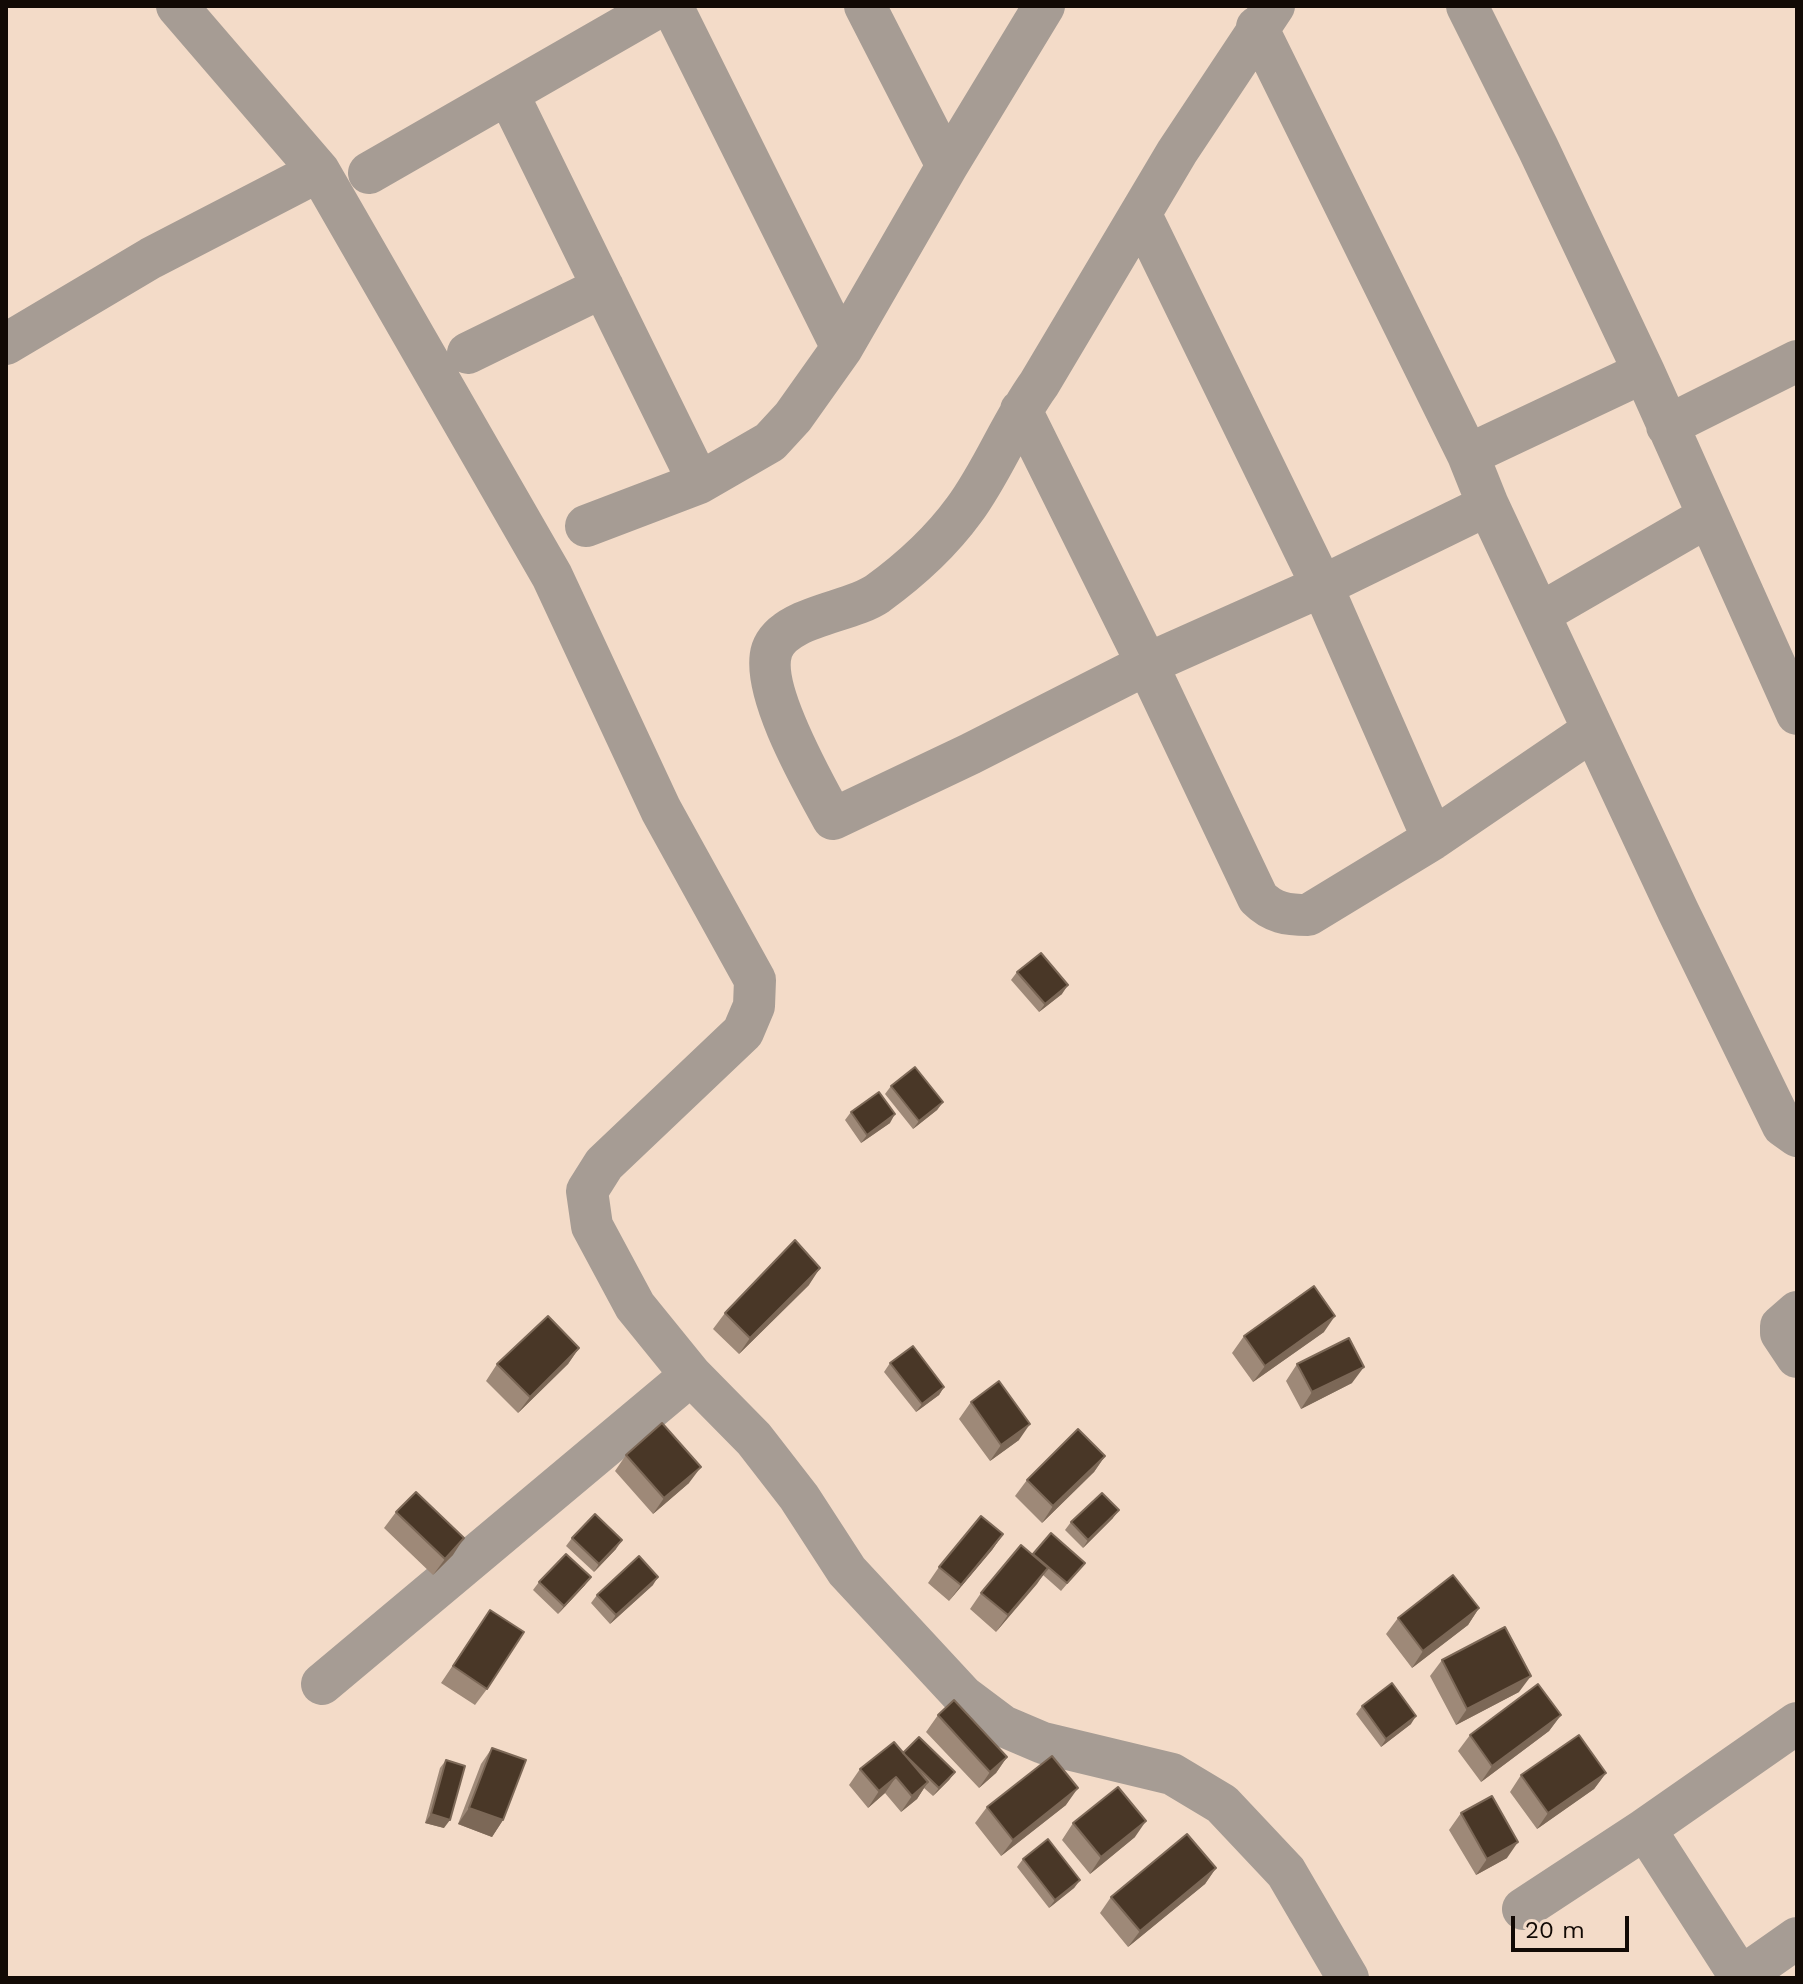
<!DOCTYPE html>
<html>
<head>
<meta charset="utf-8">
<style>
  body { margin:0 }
  #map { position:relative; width:1803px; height:1984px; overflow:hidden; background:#f3dbc8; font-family:"Work Sans",sans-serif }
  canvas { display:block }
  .frame { position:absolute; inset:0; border:8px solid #120a05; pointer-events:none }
  .scale { position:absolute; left:1511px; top:1916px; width:118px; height:36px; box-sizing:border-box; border:4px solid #120a05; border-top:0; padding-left:10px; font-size:24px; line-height:28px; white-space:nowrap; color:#120a05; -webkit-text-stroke:6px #f3dbc8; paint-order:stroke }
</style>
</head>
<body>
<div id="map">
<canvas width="1803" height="1984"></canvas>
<div class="frame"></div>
<div class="scale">20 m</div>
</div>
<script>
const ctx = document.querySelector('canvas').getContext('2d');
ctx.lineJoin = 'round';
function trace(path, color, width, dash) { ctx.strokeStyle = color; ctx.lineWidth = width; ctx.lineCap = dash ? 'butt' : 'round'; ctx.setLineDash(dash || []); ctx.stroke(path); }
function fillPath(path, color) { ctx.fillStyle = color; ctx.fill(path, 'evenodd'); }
trace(new Path2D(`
  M177,6l142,165 233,405 109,234 94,170 -1,26 -11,26 -139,132 -17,27 5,35 43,80 56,69 63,64 45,58 48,74 116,125 40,30 40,17 129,31 50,30 64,68 62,106
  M672,6l170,342
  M865,6l82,160
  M1274,6l-97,146 -138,232c-29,40 -46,87 -75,126 -24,33 -54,60 -87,84 -28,19 -93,22 -105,56 -13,39 42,134 61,169l137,-65 177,-90 175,-78 166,-81
  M1467,6l71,142 106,224 153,342
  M1257,27l211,428 20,50 190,406 105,215 14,10
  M508,94l191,389
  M369,173l291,-167
  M1141,215l181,371 111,253
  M6,344l145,-86 168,-87
  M468,353l135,-66
  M1021,410l126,254 111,234c15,15 29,17 50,17l125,-76 160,-109
  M1667,426l130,-65
  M1468,455l176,-83
  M586,526l113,-43 71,-41 23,-25 49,-69 105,-182 97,-160
  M1541,613l166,-96
  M1797,1312l-16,14v7l16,24
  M322,1684l369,-309
  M1523,1909l122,-80
  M1740,1978l57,-40
  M1741,1978l-96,-149 152,-106`), '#a69c94', 42);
fillPath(new Path2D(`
  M1017,972l45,22 -23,18 -28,-32z
  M891,1086l52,16 -6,8 -24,19 -28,-35z
  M851,1112l39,11 -29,20 -16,-23z
  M809,1285l-70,69 -26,-25 12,-16z
  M1324,1332l-71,50 -21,-29 12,-17z
  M579,1348l-11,16 -50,49 -32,-32 11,-17z
  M890,1363l54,24 -5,8 -23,17 -32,-40z
  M1297,1364l55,19 -51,26 -15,-28z
  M971,1402l48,38 -29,21 -31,-42z
  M626,1455l63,28 -36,31 -38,-43z
  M1105,1456l-11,16 -52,51 -27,-27 12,-16z
  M396,1512l57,43 -20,20 -49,-47z
  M1113,1518l-30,30 -18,-18 6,-8z
  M1051,1533l34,30 -24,28 -18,-16 -47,57 -26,-23 11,-16 51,-38z
  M1003,1534l-11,16 -43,51 -21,-18 11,-16z
  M572,1538l44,11 -22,23 -28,-26z
  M539,1582l46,3 -27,29 -25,-24z
  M653,1585l-43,39 -19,-21 6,-8z
  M1479,1608l-11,17 -56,43 -26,-34 12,-16z
  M490,1610l-3,79 -12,16 -34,-22z
  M1442,1660l77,32 -63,33 -26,-49z
  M1362,1706l49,18 -30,23 -25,-33z
  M938,1715l69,42 -11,16 -17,15 -53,-56z
  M1561,1715l-12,16 -68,51 -23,-31 12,-16z
  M492,1748l11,72 -11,17 -34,-13 23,-60z
  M903,1753l52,19 -6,8 -16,16 -9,-8 -7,11 -16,13 -16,-19 -17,15 -19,-23 11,-16z
  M446,1760l-2,68 -19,-5 15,-55z
  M1606,1773l-12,16 -57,40 -27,-37 11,-17z
  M1066,1805l-65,51 -26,-33 12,-16z
  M1461,1813l46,45 -31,17 -27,-45z
  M1073,1823l62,14 -45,37 -28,-34z
  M1023,1859l57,21 -6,8 -25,20 -32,-41z
  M1216,1868l-11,16 -77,63 -28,-34 11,-16z`), '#9e8978');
fillPath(new Path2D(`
  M1068,985l-6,9 -23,18 6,-8z
  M943,1102l-6,8 -24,19 6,-8z
  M895,1114l-5,9 -29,20 6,-8z
  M820,1268l-11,17 -70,69 11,-16z
  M1335,1316l-11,16 -71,50 12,-16z
  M579,1348l-11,16 -50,49 12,-16z
  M1364,1367l-12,16 -51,26 11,-17z
  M944,1387l-5,8 -23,17 6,-8z
  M1030,1424l-11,16 -29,21 11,-16z
  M1105,1456l-11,16 -52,51 11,-17z
  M701,1467l-12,16 -36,31 11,-16z
  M1119,1510l-6,8 -30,30 5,-8z
  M1003,1534l-11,16 -43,51 12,-16z
  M464,1538l-11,17 -20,20 12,-16z
  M622,1540l-6,9 -22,23 5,-8z
  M1048,1568l-11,16 -41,48 12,-17z
  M591,1577l-6,8 -27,29 6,-8z
  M658,1577l-5,8 -43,39 6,-9z
  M1479,1608l-11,17 -56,43 11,-17z
  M1531,1676l-12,16 -63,33 11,-16z
  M1561,1715l-12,16 -68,51 11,-16z
  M1416,1716l-5,8 -30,23 5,-8z
  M1007,1757l-11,16 -17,15 11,-16z
  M955,1772l-6,8 -16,16 6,-8z
  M1606,1773l-12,16 -57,40 11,-16z
  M896,1777l-11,16 -17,15 11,-17z
  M928,1782l-11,17 -16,13 11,-16z
  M1078,1788l-12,17 -65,51 12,-16z
  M469,1808l34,12 -11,17 -34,-13z
  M431,1814l19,6 -6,8 -19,-5z
  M1146,1821l-11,16 -45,37 11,-17z
  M1518,1842l-11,16 -31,17 11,-16z
  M1216,1868l-11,16 -77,63 12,-16z
  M1080,1880l-6,8 -25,20 6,-8z`), '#7c6857');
const building = new Path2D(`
  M1041,953l27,32 -23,19 -28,-32z
  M915,1067l28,35 -24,19 -28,-35z
  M879,1092l16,22 -28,21 -16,-23z
  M795,1240l25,28 -70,70 -25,-25z
  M1314,1286l21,30 -70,50 -21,-30z
  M548,1316l31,32 -49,49 -33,-33z
  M1349,1338l15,29 -52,25 -15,-28z
  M913,1346l31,41 -22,17 -32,-41z
  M999,1381l31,43 -29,21 -30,-43z
  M662,1423l39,44 -37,31 -38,-43z
  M1078,1429l27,27 -52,50 -26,-26z
  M416,1492l48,46 -19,21 -49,-47z
  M1102,1493l17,17 -31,30 -17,-18z
  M595,1514l27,26 -23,24 -27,-26z
  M981,1516l22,18 -42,51 -22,-18z
  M1051,1533l34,30 -18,20 -34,-29z
  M1021,1545l27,23 -40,47 -27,-22z
  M566,1554l25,23 -27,29 -25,-24z
  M639,1556l19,21 -42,38 -19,-20z
  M1453,1575l26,33 -56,43 -25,-33z
  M490,1610l34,22 -37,57 -34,-23z
  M1505,1627l26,49 -64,33 -25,-49z
  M1392,1683l24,33 -30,23 -24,-33z
  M1538,1684l23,31 -69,51 -22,-31z
  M954,1700l53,57 -17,15 -52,-57z
  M1579,1735l27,38 -58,40 -27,-38z
  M919,1737l36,35 -16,16 -36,-35z
  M894,1742l34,40 -16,14 -16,-19 -17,14 -19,-22z
  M492,1748l34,12 -23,60 -34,-12z
  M1052,1756l26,32 -65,52 -26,-33z
  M446,1760l19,6 -15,54 -19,-6z
  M1118,1787l28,34 -45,36 -28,-34z
  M1492,1796l26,46 -31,17 -26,-46z
  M1187,1834l29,34 -76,63 -29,-34z
  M1048,1839l32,41 -25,20 -32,-41z`);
fillPath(building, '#493727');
trace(building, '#7c6857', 2);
</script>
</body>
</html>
